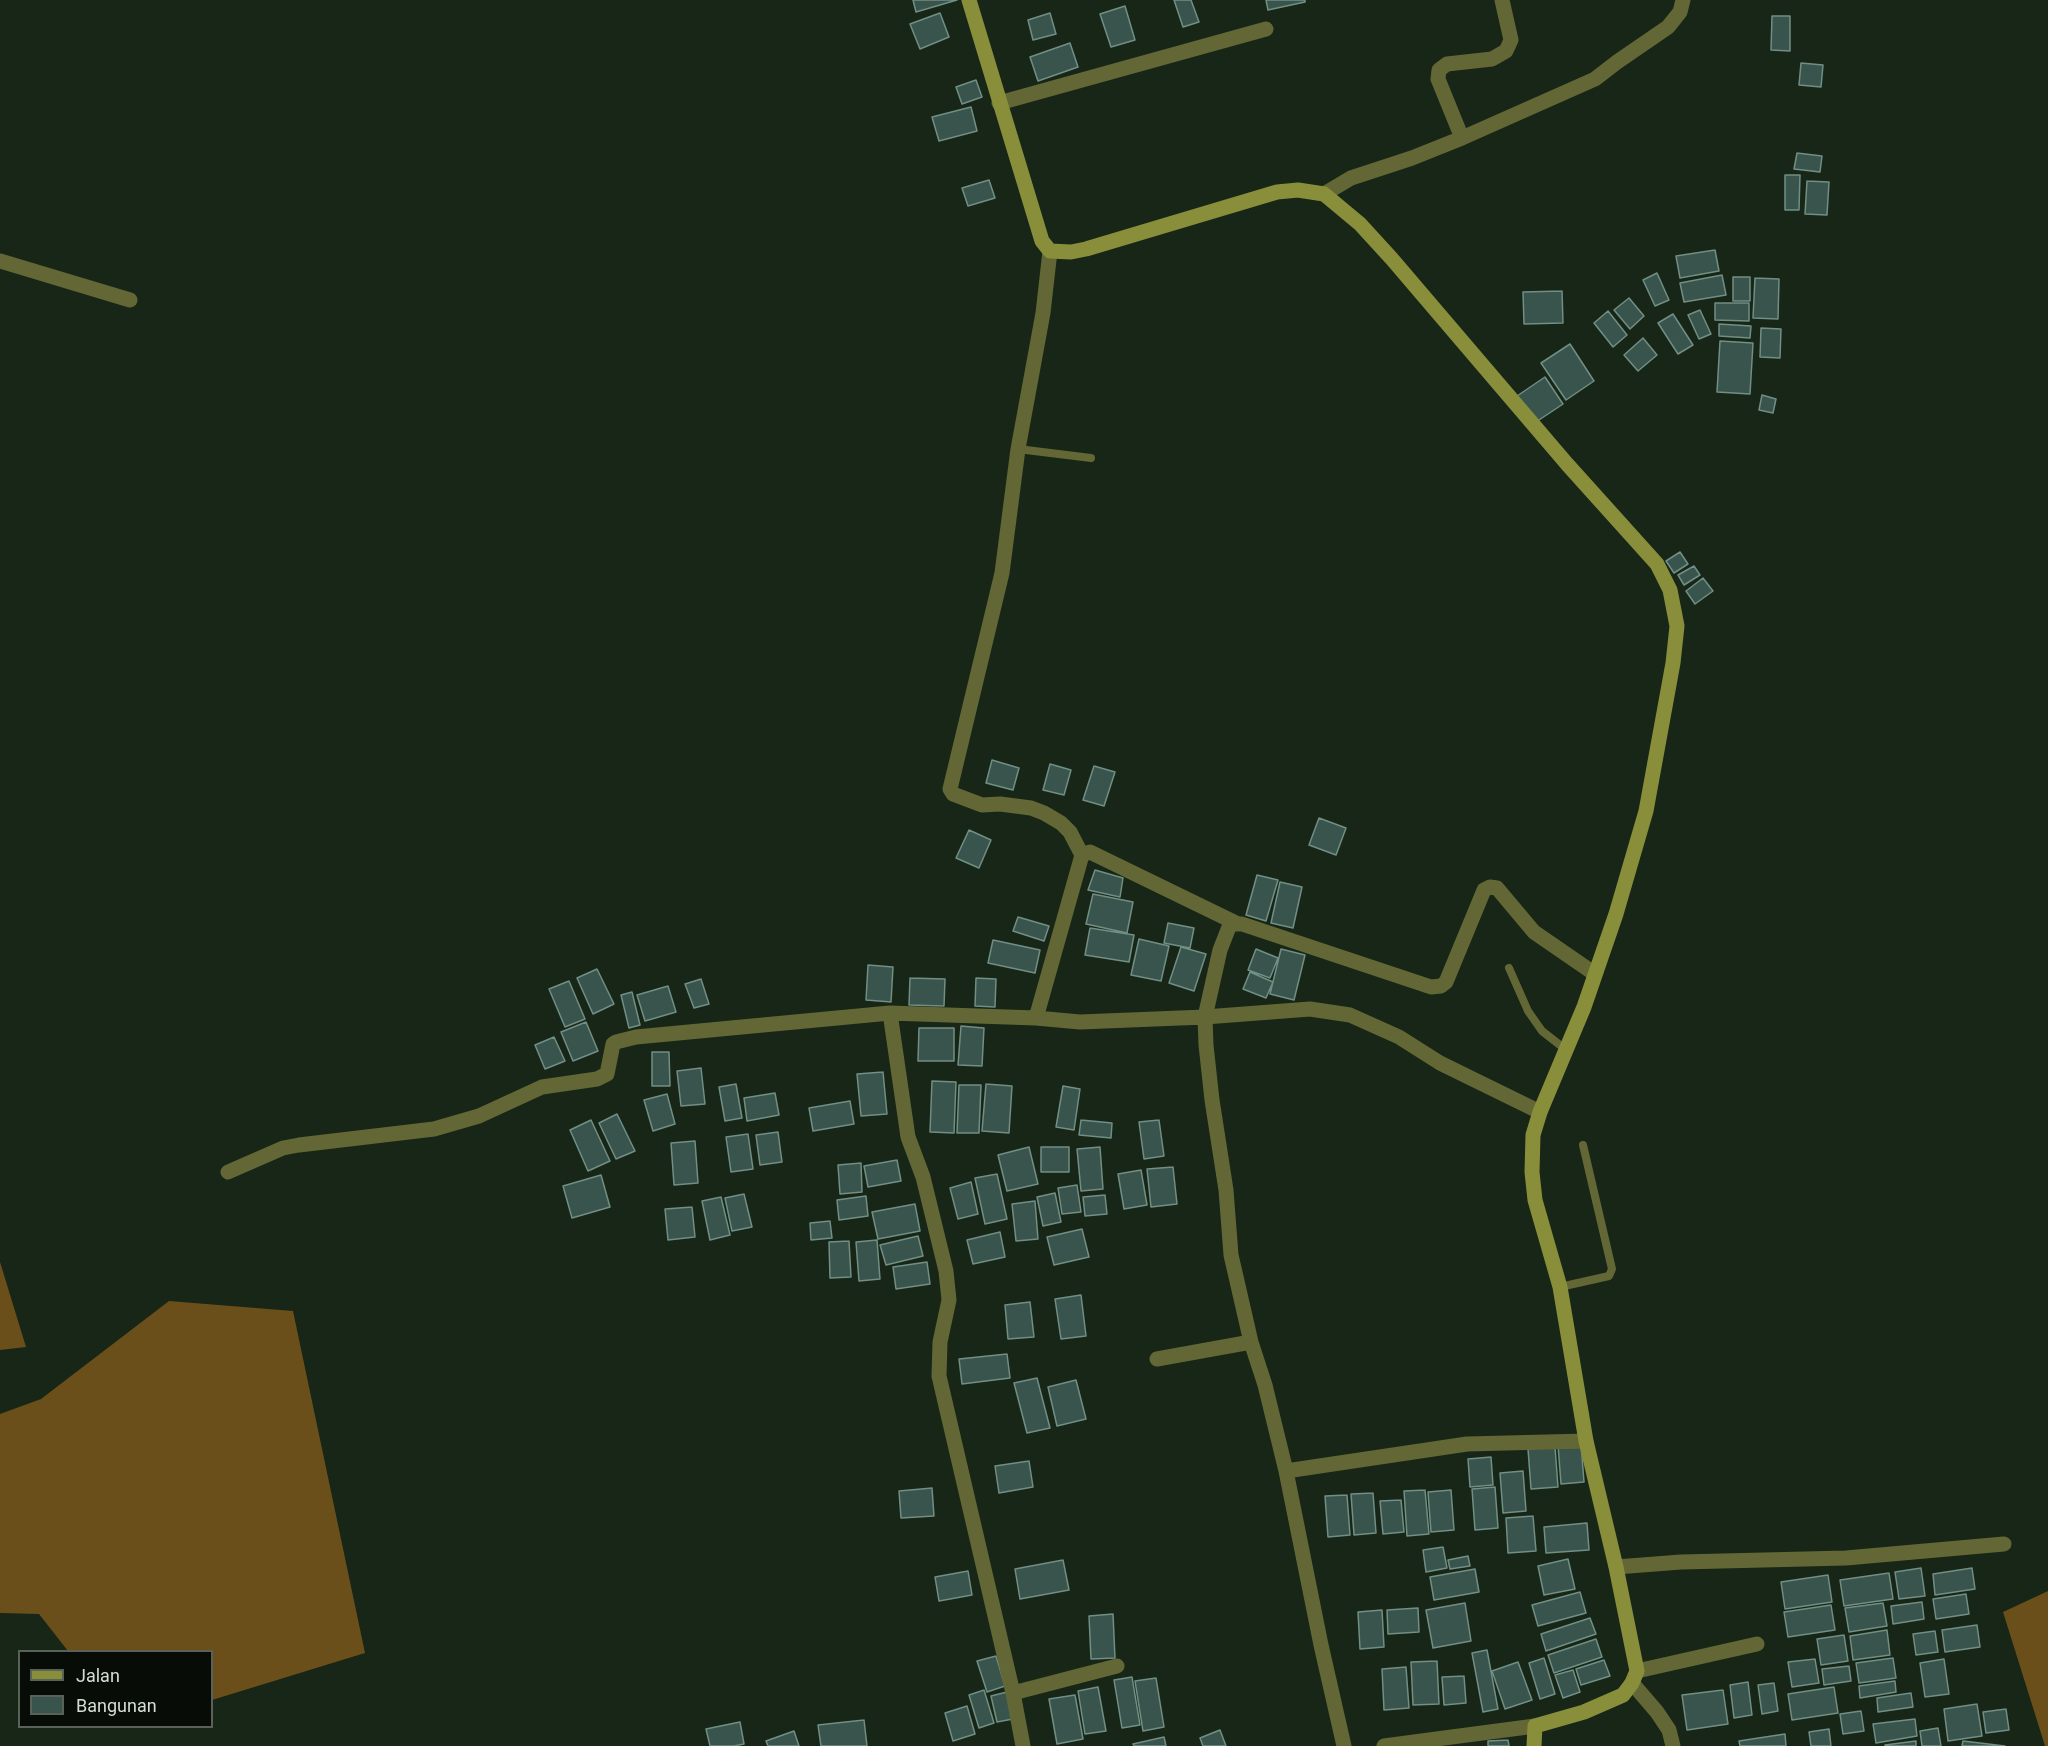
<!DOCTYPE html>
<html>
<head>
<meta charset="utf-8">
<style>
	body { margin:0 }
	#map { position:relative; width:2048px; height:1746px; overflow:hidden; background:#172616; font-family:Roboto,sans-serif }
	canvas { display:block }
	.legend { position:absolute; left:18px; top:1650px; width:195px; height:78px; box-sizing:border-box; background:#070d06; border:2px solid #596158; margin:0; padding:8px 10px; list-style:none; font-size:18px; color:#d4ded3 }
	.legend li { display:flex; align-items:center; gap:12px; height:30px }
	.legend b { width:30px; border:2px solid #596158 }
</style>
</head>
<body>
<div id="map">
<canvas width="2048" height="1746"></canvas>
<ul class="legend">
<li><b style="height:8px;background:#898e3b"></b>Jalan</li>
<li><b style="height:16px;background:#38544c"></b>Bangunan</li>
</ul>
</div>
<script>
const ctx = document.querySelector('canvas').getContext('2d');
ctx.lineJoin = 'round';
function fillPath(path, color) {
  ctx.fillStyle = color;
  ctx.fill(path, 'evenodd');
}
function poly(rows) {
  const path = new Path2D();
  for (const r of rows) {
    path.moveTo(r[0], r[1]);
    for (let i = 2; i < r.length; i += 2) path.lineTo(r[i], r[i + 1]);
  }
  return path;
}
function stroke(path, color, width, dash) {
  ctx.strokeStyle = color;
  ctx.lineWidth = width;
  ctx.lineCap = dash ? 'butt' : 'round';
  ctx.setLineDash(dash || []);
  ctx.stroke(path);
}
fillPath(poly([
	[0,1262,26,1347,0,1350],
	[169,1301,293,1311,365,1653,212,1700,212,1652,68,1651,39,1614,0,1613,0,1414,41,1399],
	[2048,1591,2048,1746,2045,1746,2003,1612]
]), '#6a4f1b');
const building = poly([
	[913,0,957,0,916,12,913,0],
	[1174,0,1191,0,1199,22,1183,27,1174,0],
	[1266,0,1305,0,1305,2,1268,10,1266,0],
	[1125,6,1135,40,1111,47,1100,14,1125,6],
	[940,13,949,37,920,49,910,24,940,13],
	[1050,13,1056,34,1033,40,1028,20,1050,13],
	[1772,16,1790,16,1790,51,1771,50,1772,16],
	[1070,43,1078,67,1038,81,1030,57,1070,43],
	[1801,63,1823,65,1821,87,1799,85,1801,63],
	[976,80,982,97,962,104,956,87,976,80],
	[971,107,977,131,939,141,932,117,971,107],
	[1797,153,1822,156,1820,172,1794,169,1797,153],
	[1785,175,1800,175,1799,210,1785,210,1785,175],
	[989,180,995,198,968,206,962,188,989,180],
	[1807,181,1829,182,1827,215,1805,214,1807,181],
	[1715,250,1719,271,1680,278,1676,256,1715,250],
	[1657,273,1669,300,1655,306,1643,280,1657,273],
	[1722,275,1726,295,1684,302,1680,283,1722,275],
	[1733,277,1750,277,1750,301,1733,301,1733,277],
	[1755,278,1779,279,1778,319,1753,318,1755,278],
	[1562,291,1563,323,1524,324,1523,292,1562,291],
	[1629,298,1644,316,1630,329,1614,310,1629,298],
	[1715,303,1749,303,1749,321,1715,320,1715,303],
	[1700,310,1711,334,1699,339,1688,315,1700,310],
	[1608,311,1627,335,1613,347,1594,323,1608,311],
	[1673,314,1693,345,1678,354,1658,323,1673,314],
	[1719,324,1751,326,1750,338,1719,336,1719,324],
	[1761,328,1781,329,1780,358,1760,357,1761,328],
	[1643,338,1657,355,1638,371,1624,355,1643,338],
	[1720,341,1753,343,1750,394,1717,392,1720,341],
	[1570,344,1594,381,1566,400,1541,363,1570,344],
	[1545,377,1563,404,1536,422,1517,396,1545,377],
	[1762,395,1776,399,1773,413,1759,410,1762,395],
	[1680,552,1688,564,1674,573,1666,561,1680,552],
	[1694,566,1700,575,1684,585,1678,575,1694,566],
	[1703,578,1713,591,1695,604,1686,591,1703,578],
	[992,760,1019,768,1013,790,986,783,992,760],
	[1050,764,1071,770,1064,795,1043,790,1050,764],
	[1094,766,1115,772,1104,806,1083,800,1094,766],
	[1319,818,1346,828,1336,855,1309,845,1319,818],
	[969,830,991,840,979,868,956,858,969,830],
	[1095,870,1123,878,1120,897,1088,890,1095,870],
	[1257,875,1278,880,1266,921,1246,915,1257,875],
	[1280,882,1302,887,1293,928,1271,923,1280,882],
	[1093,894,1133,902,1127,933,1086,924,1093,894],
	[1018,917,1049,926,1044,941,1013,931,1018,917],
	[1168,923,1194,928,1190,948,1164,943,1168,923],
	[1090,928,1134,935,1129,962,1085,955,1090,928],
	[1139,939,1169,946,1161,981,1131,975,1139,939],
	[993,940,1040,950,1035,973,988,963,993,940],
	[1181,947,1206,954,1194,991,1169,983,1181,947],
	[1256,949,1278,958,1270,978,1248,970,1256,949],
	[1281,949,1305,955,1294,1000,1270,994,1281,949],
	[868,965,893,967,891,1002,866,1000,868,965],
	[597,969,614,1004,593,1014,577,978,597,969],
	[1250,972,1273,982,1266,998,1243,989,1250,972],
	[910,978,945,979,944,1006,909,1005,910,978],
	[976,978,996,979,995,1007,975,1006,976,978],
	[701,979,709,1004,694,1008,685,984,701,979],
	[569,981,585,1019,565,1027,549,989,569,981],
	[668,986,676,1012,645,1021,637,995,668,986],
	[632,992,640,1025,629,1028,621,995,632,992],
	[586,1022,598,1051,573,1061,561,1032,586,1022],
	[961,1026,984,1028,982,1066,958,1065,961,1026],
	[919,1028,954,1028,954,1061,918,1061,919,1028],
	[554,1037,565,1061,545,1069,535,1045,554,1037],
	[652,1052,669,1052,670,1086,652,1086,652,1052],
	[701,1068,705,1104,681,1106,677,1071,701,1068],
	[883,1072,887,1114,861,1116,857,1074,883,1072],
	[932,1081,956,1082,954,1133,930,1132,932,1081],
	[736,1084,742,1118,725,1121,719,1087,736,1084],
	[986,1084,1012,1086,1009,1133,982,1131,986,1084],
	[959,1085,981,1085,979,1133,957,1133,959,1085],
	[1063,1086,1080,1089,1074,1130,1056,1127,1063,1086],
	[775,1093,779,1115,747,1121,744,1098,775,1093],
	[667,1094,675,1124,653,1131,644,1100,667,1094],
	[850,1101,854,1124,813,1131,809,1108,850,1101],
	[617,1114,635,1151,616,1159,599,1123,617,1114],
	[591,1120,610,1161,588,1171,570,1130,591,1120],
	[1081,1120,1112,1123,1111,1138,1079,1135,1081,1120],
	[1159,1120,1164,1156,1144,1159,1139,1122,1159,1120],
	[778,1132,782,1162,760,1165,756,1135,778,1132],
	[748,1134,753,1169,731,1172,726,1137,748,1134],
	[695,1141,698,1183,674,1185,671,1143,695,1141],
	[1029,1147,1038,1184,1007,1191,998,1155,1029,1147],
	[1041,1147,1069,1147,1069,1172,1041,1172,1041,1147],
	[1100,1147,1103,1189,1081,1191,1077,1149,1100,1147],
	[897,1160,901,1181,868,1187,864,1166,897,1160],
	[861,1163,862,1192,840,1194,838,1165,861,1163],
	[1173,1167,1177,1204,1151,1207,1147,1169,1173,1167],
	[1141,1170,1147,1205,1124,1209,1118,1174,1141,1170],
	[997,1174,1007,1219,985,1224,975,1178,997,1174],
	[601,1175,610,1207,572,1218,563,1186,601,1175],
	[971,1182,978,1214,958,1219,950,1188,971,1182],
	[1077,1185,1081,1212,1062,1214,1058,1188,1077,1185],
	[1055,1193,1061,1222,1043,1226,1037,1197,1055,1193],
	[744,1194,752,1227,732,1231,725,1198,744,1194],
	[1105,1195,1107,1214,1085,1216,1083,1197,1105,1195],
	[866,1196,868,1216,839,1220,837,1200,866,1196],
	[721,1197,730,1235,710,1240,702,1201,721,1197],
	[1035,1201,1038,1239,1016,1241,1012,1204,1035,1201],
	[915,1204,920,1231,878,1239,872,1212,915,1204],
	[692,1207,695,1237,668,1240,665,1209,692,1207],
	[830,1221,832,1238,811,1240,810,1223,830,1221],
	[1082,1229,1089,1257,1054,1265,1047,1237,1082,1229],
	[1000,1232,1005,1257,973,1264,967,1240,1000,1232],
	[918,1236,923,1256,886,1265,880,1245,918,1236],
	[877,1240,880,1279,859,1281,856,1242,877,1240],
	[849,1241,851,1277,830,1278,829,1242,849,1241],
	[927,1262,930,1284,896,1289,893,1267,927,1262],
	[1081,1295,1086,1336,1061,1339,1055,1299,1081,1295],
	[1030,1302,1034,1337,1008,1339,1005,1305,1030,1302],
	[1007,1354,1010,1378,962,1384,959,1359,1007,1354],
	[1037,1378,1050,1428,1027,1433,1014,1383,1037,1378],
	[1076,1380,1086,1419,1057,1426,1048,1387,1076,1380],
	[1581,1444,1584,1482,1561,1484,1558,1445,1581,1444],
	[1555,1447,1558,1487,1531,1489,1528,1449,1555,1447],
	[1491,1457,1493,1485,1470,1487,1468,1459,1491,1457],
	[1029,1461,1033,1487,999,1493,995,1466,1029,1461],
	[1523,1471,1526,1511,1503,1513,1500,1473,1523,1471],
	[1495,1487,1498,1528,1475,1530,1472,1489,1495,1487],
	[932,1488,934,1516,901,1518,899,1491,932,1488],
	[1425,1490,1429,1534,1407,1536,1404,1491,1425,1490],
	[1451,1490,1454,1530,1431,1532,1428,1492,1451,1490],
	[1373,1493,1376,1533,1354,1535,1351,1494,1373,1493],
	[1347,1495,1350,1535,1328,1537,1325,1496,1347,1495],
	[1401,1500,1404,1532,1383,1534,1380,1501,1401,1500],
	[1533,1516,1536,1551,1508,1553,1506,1518,1533,1516],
	[1587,1523,1589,1550,1546,1553,1544,1527,1587,1523],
	[1443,1547,1447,1568,1426,1572,1423,1550,1443,1547],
	[1468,1556,1470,1566,1450,1569,1448,1560,1468,1556],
	[1568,1559,1575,1589,1544,1595,1538,1566,1568,1559],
	[1063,1560,1069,1590,1020,1599,1015,1569,1063,1560],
	[1921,1568,1925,1596,1899,1599,1895,1572,1921,1568],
	[1972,1568,1975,1589,1935,1595,1933,1574,1972,1568],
	[1475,1569,1479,1592,1434,1600,1430,1577,1475,1569],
	[968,1571,972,1595,939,1601,935,1577,968,1571],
	[1889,1573,1893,1599,1844,1606,1840,1580,1889,1573],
	[1828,1575,1832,1602,1785,1609,1781,1582,1828,1575],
	[1580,1592,1586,1613,1538,1626,1532,1605,1580,1592],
	[1966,1594,1969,1614,1936,1619,1933,1599,1966,1594],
	[1922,1602,1924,1619,1893,1624,1891,1606,1922,1602],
	[1465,1603,1471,1641,1433,1648,1426,1610,1465,1603],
	[1883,1603,1887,1626,1849,1632,1845,1608,1883,1603],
	[1831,1605,1835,1630,1788,1637,1784,1612,1831,1605],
	[1418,1608,1419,1632,1388,1634,1387,1610,1418,1608],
	[1382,1610,1384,1647,1360,1649,1358,1612,1382,1610],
	[1113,1614,1115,1658,1091,1659,1089,1616,1113,1614],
	[1590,1618,1596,1634,1546,1651,1541,1634,1590,1618],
	[1977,1625,1980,1647,1945,1652,1942,1630,1977,1625],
	[1887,1630,1890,1655,1853,1660,1850,1636,1887,1630],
	[1935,1631,1938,1652,1916,1655,1913,1634,1935,1631],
	[1844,1635,1848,1661,1821,1665,1817,1639,1844,1635],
	[1596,1639,1602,1657,1554,1673,1548,1655,1596,1639],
	[1487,1650,1498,1709,1483,1712,1472,1653,1487,1650],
	[996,1656,1005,1686,987,1692,977,1661,996,1656],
	[1544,1658,1555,1694,1540,1699,1529,1663,1544,1658],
	[1893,1658,1896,1678,1859,1683,1856,1663,1893,1658],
	[1815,1659,1819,1683,1792,1687,1788,1662,1815,1659],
	[1944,1659,1949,1694,1925,1697,1920,1663,1944,1659],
	[1604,1660,1610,1676,1581,1685,1576,1669,1604,1660],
	[1437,1661,1439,1704,1413,1705,1411,1662,1437,1661],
	[1518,1662,1532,1700,1505,1709,1492,1671,1518,1662],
	[1849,1666,1851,1681,1824,1685,1822,1669,1849,1666],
	[1406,1667,1409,1708,1384,1710,1382,1669,1406,1667],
	[1573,1670,1580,1692,1563,1698,1555,1675,1573,1670],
	[1464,1676,1466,1703,1444,1705,1442,1677,1464,1676],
	[1132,1677,1140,1725,1122,1728,1114,1680,1132,1677],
	[1156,1678,1164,1727,1143,1731,1135,1681,1156,1678],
	[1895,1681,1896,1692,1860,1698,1859,1686,1895,1681],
	[1748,1682,1752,1715,1734,1718,1730,1685,1748,1682],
	[1774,1683,1778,1711,1762,1714,1758,1685,1774,1683],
	[1098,1687,1106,1731,1085,1734,1078,1691,1098,1687],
	[1834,1687,1838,1713,1792,1720,1788,1694,1834,1687],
	[984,1690,994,1723,979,1728,969,1695,984,1690],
	[1723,1690,1728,1724,1687,1730,1682,1695,1723,1690],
	[1007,1692,1013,1719,997,1722,991,1696,1007,1692],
	[1911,1693,1913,1707,1878,1712,1877,1698,1911,1693],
	[1075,1695,1083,1739,1057,1744,1049,1699,1075,1695],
	[1977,1704,1982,1736,1948,1741,1944,1709,1977,1704],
	[967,1706,975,1734,953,1741,945,1713,967,1706],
	[2006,1709,2009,1730,1986,1733,1983,1712,2006,1709],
	[1861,1711,1864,1731,1843,1734,1840,1714,1861,1711],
	[1915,1719,1917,1736,1876,1743,1873,1724,1915,1719],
	[864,1720,867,1746,821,1746,818,1725,864,1720],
	[740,1722,744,1744,734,1746,710,1746,706,1729,740,1722],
	[1938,1728,1941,1746,1922,1746,1920,1731,1938,1728],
	[1829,1729,1831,1746,1811,1746,1809,1732,1829,1729],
	[1220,1730,1226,1746,1203,1746,1200,1738,1220,1730],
	[794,1731,799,1746,768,1746,766,1741,794,1731],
	[1785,1734,1786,1746,1740,1746,1739,1741,1785,1734],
	[1164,1737,1166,1746,1134,1746,1133,1744,1164,1737],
	[1508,1740,1509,1746,1488,1746,1488,1741,1508,1740],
	[1916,1741,1916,1746,1885,1746,1885,1745,1916,1741],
	[1963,1741,2005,1746,1962,1746,1963,1741]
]);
fillPath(building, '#38544c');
stroke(building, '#718f85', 1.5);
stroke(poly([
	[1018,449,1091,458],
	[1509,968,1528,1011,1542,1031,1565,1049],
	[1560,1287,1609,1276,1612,1269,1583,1145]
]), '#636735', 8);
stroke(poly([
	[999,103,1266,29],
	[1462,138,1438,79,1439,70,1447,64,1492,59,1506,51,1511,40,1502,0],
	[1324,194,1351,178,1412,158,1462,138,1595,79,1617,62,1668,27,1680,12,1683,0],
	[1050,251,1043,313,1018,449,1002,573,950,789,953,794,982,805,1000,804,1031,808,1044,813,1061,823,1070,832,1082,855,1036,1018,1080,1022,1205,1017,1206,1045,1212,1100,1226,1190,1231,1255,1251,1342,1265,1385,1286,1471,1321,1645,1344,1746],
	[0,261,130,300],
	[1082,855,1090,852,1236,923],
	[890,1013,908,1137,923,1177,946,1271,949,1300,940,1342,939,1376,1013,1693,1023,1746],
	[1540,1112,1440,1063,1399,1037,1350,1015,1310,1009,1205,1017,1220,950,1229,927,1231,924,1242,924,1431,987,1441,986,1446,982,1484,890,1490,887,1497,888,1534,932,1595,974],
	[228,1172,283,1148,299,1145,434,1129,479,1116,542,1087,597,1079,607,1074,613,1044,616,1042,636,1037,890,1013,1036,1018],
	[1157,1359,1251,1342],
	[1286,1471,1467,1444,1586,1441],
	[1616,1567,1681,1562,1846,1558,2004,1544],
	[1637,1671,1757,1644],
	[1632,1683,1657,1712,1669,1730,1673,1746],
	[1013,1693,1117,1666],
	[1384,1746,1535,1726]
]), '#636735', 15);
stroke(poly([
	[969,0,1042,241,1050,251,1071,252,1086,249,1277,192,1298,190,1324,194,1360,224,1392,259,1567,464,1657,564,1670,590,1677,626,1673,663,1646,811,1616,914,1584,1007,1540,1112,1533,1135,1532,1172,1535,1200,1560,1287,1586,1441,1616,1567,1637,1671,1632,1683,1623,1695,1584,1712,1535,1726,1534,1746]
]), '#898e3b', 15);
</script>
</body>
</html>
